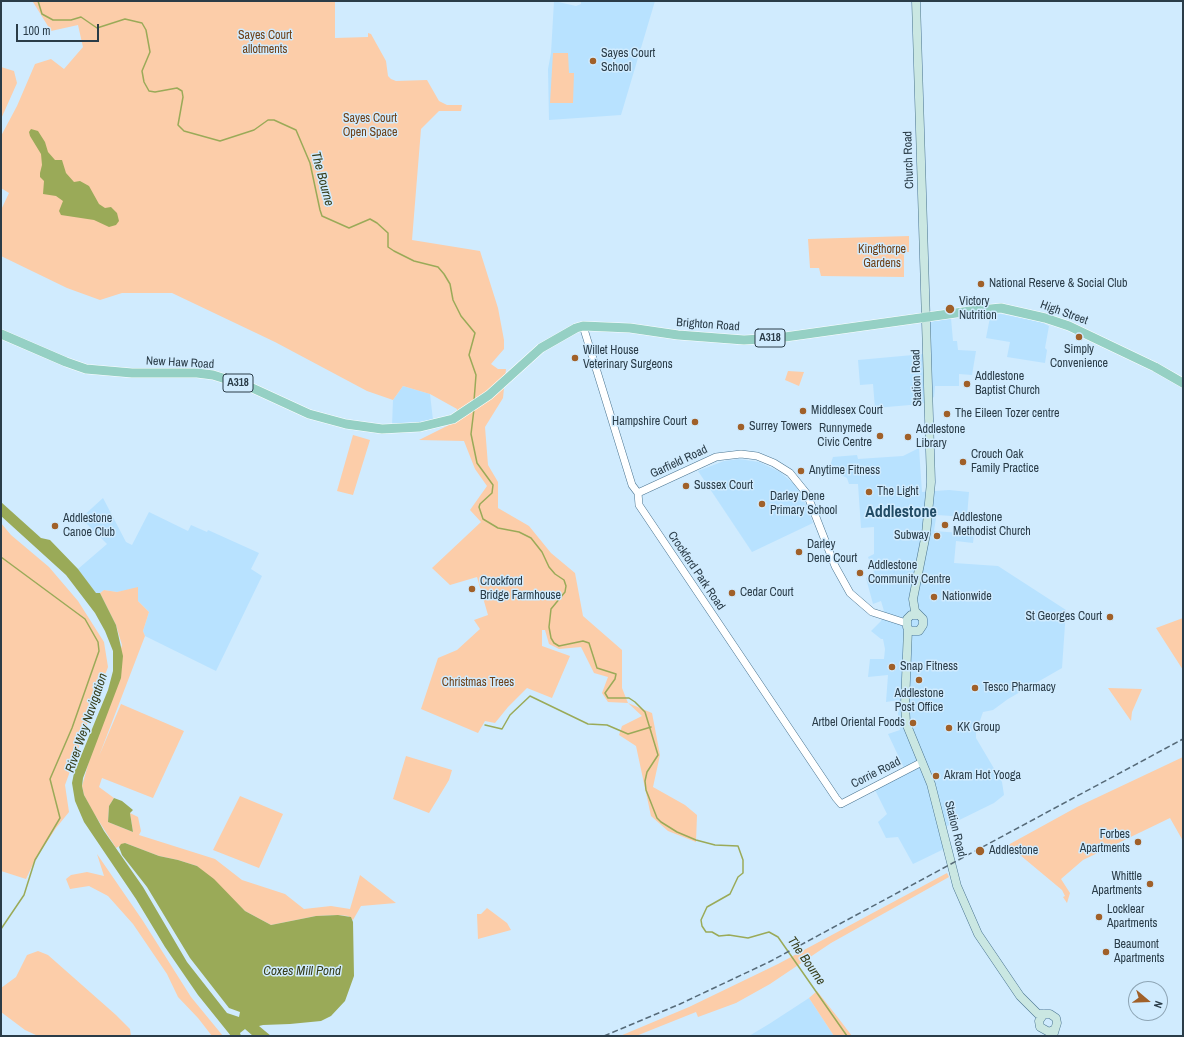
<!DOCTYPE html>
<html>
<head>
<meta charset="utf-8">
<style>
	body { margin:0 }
	#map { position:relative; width:1184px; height:1037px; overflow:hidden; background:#d0ebfe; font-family:"Archivo Narrow",sans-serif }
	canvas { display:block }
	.frame { position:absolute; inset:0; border:2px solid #2a3c48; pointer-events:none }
	.north { position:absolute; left:1128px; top:981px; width:40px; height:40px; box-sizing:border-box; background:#d0ebfe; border:1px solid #8ea5b5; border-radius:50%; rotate:109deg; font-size:11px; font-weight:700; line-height:16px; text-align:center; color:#2a3c48 }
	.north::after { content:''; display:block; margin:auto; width:14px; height:18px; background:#a06029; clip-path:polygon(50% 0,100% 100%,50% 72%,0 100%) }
	.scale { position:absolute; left:16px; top:24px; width:83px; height:18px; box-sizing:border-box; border:2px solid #2a3c48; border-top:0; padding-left:5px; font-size:12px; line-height:14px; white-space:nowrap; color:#2a3c48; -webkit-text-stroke:3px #d0ebfe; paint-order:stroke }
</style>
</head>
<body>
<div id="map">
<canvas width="1184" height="1037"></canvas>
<div class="frame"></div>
<div class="north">N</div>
<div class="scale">100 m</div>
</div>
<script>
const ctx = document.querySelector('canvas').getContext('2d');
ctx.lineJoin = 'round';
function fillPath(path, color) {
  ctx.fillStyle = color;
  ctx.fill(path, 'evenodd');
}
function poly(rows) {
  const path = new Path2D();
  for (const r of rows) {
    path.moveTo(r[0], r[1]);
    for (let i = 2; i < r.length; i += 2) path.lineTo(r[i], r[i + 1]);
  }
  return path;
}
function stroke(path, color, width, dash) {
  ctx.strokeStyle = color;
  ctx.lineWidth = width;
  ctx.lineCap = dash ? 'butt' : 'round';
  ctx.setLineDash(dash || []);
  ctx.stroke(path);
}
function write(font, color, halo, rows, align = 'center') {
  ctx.font = font + ' "Archivo Narrow",sans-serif';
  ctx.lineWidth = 3;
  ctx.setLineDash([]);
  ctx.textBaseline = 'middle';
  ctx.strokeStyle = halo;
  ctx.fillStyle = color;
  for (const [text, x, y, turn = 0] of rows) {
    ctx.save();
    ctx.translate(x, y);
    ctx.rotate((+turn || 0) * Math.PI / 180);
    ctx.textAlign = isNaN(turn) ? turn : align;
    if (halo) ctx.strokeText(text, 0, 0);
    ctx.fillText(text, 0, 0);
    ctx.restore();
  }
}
fillPath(poly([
	[554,1,576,6,581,4,581,1,655,1,621,115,549,120,548,69,551,53],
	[991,312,1041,322,1049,326,1045,348,1047,350,1045,363,1007,357,1010,342,986,338],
	[951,318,953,341,957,341,958,350,976,351,972,375,959,374,959,386,935,386,934,397,922,404,875,408,873,384,860,385,858,360,924,354,923,323],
	[403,386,430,394,433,420,392,426,393,400],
	[919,448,922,492,949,490,969,492,967,517,937,515,936,518,934,531,974,534,973,543,956,541,954,563,998,566,1066,610,1062,668,1008,699,993,710,983,712,976,732,976,738,1002,782,1004,795,994,803,939,830,944,849,913,864,898,837,886,838,878,822,887,814,872,784,904,768,888,734,900,730,898,713,899,711,899,700,886,702,888,675,868,677,870,659,884,659,885,649,883,639,881,639,871,631,881,621,884,611,881,601,873,604,866,578,874,572,868,557,874,554,874,527,861,528,858,484,849,484,847,478,829,469,833,457,857,455,858,459,903,456],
	[739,459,759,462,780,472,794,484,803,497,813,523,752,552,698,471,724,461],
	[103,498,126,542,132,545,149,512,188,531,191,525,207,532,208,530,259,553,251,569,262,576,216,671,145,636,143,631,149,612,138,601,132,589,117,592,104,590,100,593,96,593,78,569,107,544,81,518],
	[809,998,834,1036,749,1036,769,1024]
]), '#b8e2ff');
fillPath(poly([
	[33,1,335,1,335,38,368,37,368,33,371,34,386,61,388,76,391,79,396,81,427,80,439,101,447,105,462,105,461,111,439,111,421,129,412,240,480,251,498,308,504,340,504,349,491,364,498,369,506,369,503,398,485,427,488,465,498,482,498,508,529,526,551,553,575,573,583,616,622,650,622,688,628,703,652,713,660,755,653,787,685,805,697,815,696,842,668,831,651,816,636,746,619,735,622,726,642,716,628,703,608,702,602,693,608,677,594,673,581,647,559,649,549,644,545,630,542,630,542,646,570,656,552,698,527,688,508,707,495,723,485,721,478,733,421,709,438,658,457,650,480,629,474,620,488,615,477,577,450,585,432,568,481,522,470,510,487,486,475,469,464,441,419,440,455,422,457,409,430,394,403,386,393,400,367,391,275,342,172,293,122,293,100,300,67,288,1,256,1,210,9,193,1,188,1,136,17,106,35,64,51,59,64,69,83,47,78,25,51,31,33,2],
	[553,53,568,53,569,73,574,73,573,103,550,103],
	[1,67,14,71,17,83,1,119],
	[909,236,909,252,904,252,904,277,821,276,819,268,810,268,808,239],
	[788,371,804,372,799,386,785,380],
	[353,435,370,440,353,495,337,491],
	[1,523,11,535,49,567,78,601,104,642,108,667,65,785,69,812,56,828,35,860,26,879,1,871],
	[138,587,138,601,149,612,143,631,145,636,99,756,121,704,184,731,153,798,102,778,99,787,114,798,109,806,108,822,133,832,130,813,138,817,141,831,139,835,215,859,242,880,285,894,304,909,331,906,350,909,360,875,396,903,361,906,353,920,348,916,338,915,316,916,271,925,245,911,197,866,178,860,159,856,125,843,116,848,93,812,84,795,82,786,122,645,116,625,100,593,104,590,117,592],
	[1183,618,1183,670,1156,628],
	[1108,688,1142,689,1132,712,1131,721],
	[406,756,452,770,449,780,429,813,393,799],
	[1183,757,1183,841,1170,818,1083,860,1061,879,1070,893,1067,903,1063,897,1065,896,1062,890,1008,845,1077,807],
	[240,796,283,814,259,868,213,850],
	[97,854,143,921,191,997,223,1036,212,1036,198,1018,178,997,167,974,133,924,108,896,89,886,70,889,66,879,71,875,87,872,104,876],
	[947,873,949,877,831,943,770,984,736,1003,698,1017,696,1012,636,1036,620,1036,689,1007,778,964],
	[487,908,507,923,511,930,478,939,477,914,481,914],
	[38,951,48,955,116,1015,130,1029,131,1036,38,1036,25,1030,1,1012,1,988,16,977,27,955],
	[817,991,839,1019,852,1036,834,1036,809,998]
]), '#fccda9');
fillPath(poly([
	[31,129,38,131,45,142,48,152,55,160,62,160,66,173,74,182,80,181,89,186,99,204,105,208,111,207,117,213,119,221,116,225,109,227,94,220,61,215,59,211,63,201,56,196,43,194,44,181,40,177,40,173,42,165,41,154,30,136,29,132],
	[1,502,41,538,50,540,78,569,96,593,100,593,116,625,123,656,121,678,83,778,82,786,84,795,104,831,143,887,187,962,227,1013,239,1017,240,1012,229,1008,190,958,147,887,122,855,119,847,121,844,125,843,159,856,178,860,197,866,214,879,245,911,271,925,316,916,338,915,351,917,353,922,354,976,345,1001,331,1016,321,1021,290,1024,263,1025,259,1026,271,1036,253,1036,245,1029,240,1033,241,1036,231,1036,198,995,165,947,136,899,84,822,75,801,72,783,74,773,108,690,113,671,113,651,105,631,95,613,66,575,1,516],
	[114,798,122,801,133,810,130,813,133,832,108,822,109,806]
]), '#9aaa58');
stroke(poly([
	[38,1,42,14,53,20,71,20,81,17,97,28,125,19,142,23,146,30,150,52,142,71,144,82,149,91,155,92,177,88,182,91,183,97,178,125,184,131,220,141,254,130,268,120,274,120,296,130,310,163,320,210,322,216,349,228,370,219,377,223,388,233,388,247,394,251,414,261,438,267,444,274,450,284,453,300,461,316,475,333,469,355,476,375,474,401],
	[474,409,471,434,477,463,493,485,492,493,480,504,479,507,483,519,498,528,519,532,531,538,542,552,549,567,555,574,564,580,566,586,565,592,551,609,549,627,551,638,554,643,559,646,583,641,589,643,597,668,616,674,615,679,605,693,608,698,629,698,635,702,645,712,658,755,647,772,645,781,646,790,657,818,661,822,677,832,696,840,715,845,738,846,743,860,743,873,738,877,730,894,707,907,701,920,702,926,706,932,712,932,719,936,729,935,748,938,769,932,778,937,847,1036],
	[1,557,85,619,98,642,99,651,72,728,50,779,60,818,35,860,24,895,1,929],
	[485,725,502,729,510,715,530,696,588,724,607,725,628,734,651,727]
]), '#9aaa58', 1.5);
const tertiary = poly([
	[583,326,632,485,638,493,639,505,836,798,841,804,922,762],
	[638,493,716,457,741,454,757,456,774,463,790,473,807,494,835,566,850,593,872,612,906,623]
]);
const secondary = poly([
	[916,1,931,482,926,534,913,599,915,611,923,619,923,625,919,631,910,631,907,627,907,619,911,615,918,615],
	[908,629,905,704,906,723,931,784,957,886,978,934,1020,996,1038,1014,1050,1014,1056,1018,1057,1023,1053,1036],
	[1044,1014,1039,1021,1040,1027,1049,1032,1055,1029]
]);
const primary = poly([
	[1,334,66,362,86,369,132,373,197,373,213,375,248,386,309,414,346,424,382,429,420,427,453,419,489,395,541,348,576,328,583,326,630,328,678,335,744,340,778,338,970,311,1001,308,1045,318,1069,326,1155,367,1183,383]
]);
stroke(tertiary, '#4b7591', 8);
stroke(secondary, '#4b7591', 9);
stroke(primary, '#fff', 10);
stroke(tertiary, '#fff', 7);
stroke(secondary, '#cae7e2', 8);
stroke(primary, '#95d0c4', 9);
stroke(poly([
	[604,1036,680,1004,769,962,1183,739]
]), '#566a78', 1.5, [6, 3]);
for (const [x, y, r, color] of [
	[593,61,4,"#a06029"],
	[981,284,4,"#a06029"],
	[950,309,5,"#a06029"],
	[1079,337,4,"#a06029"],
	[575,358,4,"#a06029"],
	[967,384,4,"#a06029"],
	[803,411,4,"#a06029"],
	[947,414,4,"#a06029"],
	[695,422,4,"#a06029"],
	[741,427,4,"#a06029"],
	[880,436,4,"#a06029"],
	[908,437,4,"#a06029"],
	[963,462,4,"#a06029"],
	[801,471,4,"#a06029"],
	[686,486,4,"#a06029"],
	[869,492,4,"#a06029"],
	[762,504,4,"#a06029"],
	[945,525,4,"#a06029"],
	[55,526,4,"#a06029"],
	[937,536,4,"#a06029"],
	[799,552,4,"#a06029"],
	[860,573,4,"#a06029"],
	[472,589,4,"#a06029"],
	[732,593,4,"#a06029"],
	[934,597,4,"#a06029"],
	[1110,617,4,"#a06029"],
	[892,667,4,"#a06029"],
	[919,680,4,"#a06029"],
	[975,688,4,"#a06029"],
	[913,723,4,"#a06029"],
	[949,728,4,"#a06029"],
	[936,776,4,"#a06029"],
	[1138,842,4,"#a06029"],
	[980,851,5,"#a06029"],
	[1150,884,4,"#a06029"],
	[1099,917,4,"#a06029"],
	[1106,952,4,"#a06029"]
]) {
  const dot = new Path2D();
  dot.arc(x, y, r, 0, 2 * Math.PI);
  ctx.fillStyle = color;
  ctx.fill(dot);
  stroke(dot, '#d0ebfe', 1.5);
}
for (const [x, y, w] of [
	[770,338,30],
	[238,383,30]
]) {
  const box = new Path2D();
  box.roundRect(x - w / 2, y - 9, w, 18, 3);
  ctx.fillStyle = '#d0ebfe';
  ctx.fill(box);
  stroke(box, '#2a3c48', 1);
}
write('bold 11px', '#2a3c48', null, [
	["A318",770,338],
	["A318",238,383]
]);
write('12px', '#6e4017', '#d0ebfe', [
	["Sayes Court",265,36],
	["allotments",265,50],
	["Sayes Court",370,119],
	["Open Space",370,133],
	["Kingthorpe",882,250],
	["Gardens",882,264],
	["Christmas Trees",478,683]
]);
write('12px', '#2a3c48', '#d0ebfe', [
	["Sayes Court",601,54],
	["School",601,68],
	["National Reserve & Social Club",989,284],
	["Victory",959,302],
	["Nutrition",959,316],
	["Simply",1079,350,"center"],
	["Convenience",1079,364,"center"],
	["Willet House",583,351],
	["Veterinary Surgeons",583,365],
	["Addlestone",975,377],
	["Baptist Church",975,391],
	["Middlesex Court",811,411],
	["The Eileen Tozer centre",955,414],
	["Hampshire Court",687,422,"right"],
	["Surrey Towers",749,427],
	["Runnymede",872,429,"right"],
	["Civic Centre",872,443,"right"],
	["Addlestone",916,430],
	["Library",916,444],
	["Crouch Oak",971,455],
	["Family Practice",971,469],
	["Anytime Fitness",809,471],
	["Sussex Court",694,486],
	["The Light",877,492],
	["Darley Dene",770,497],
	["Primary School",770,511],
	["Addlestone",953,518],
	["Methodist Church",953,532],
	["Addlestone",63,519],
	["Canoe Club",63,533],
	["Subway",929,536,"right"],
	["Darley",807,545],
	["Dene Court",807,559],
	["Addlestone",868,566],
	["Community Centre",868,580],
	["Crockford",480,582],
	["Bridge Farmhouse",480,596],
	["Cedar Court",740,593],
	["Nationwide",942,597],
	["St Georges Court",1102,617,"right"],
	["Snap Fitness",900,667],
	["Tesco Pharmacy",983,688],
	["Addlestone",919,694,"center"],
	["Post Office",919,708,"center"],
	["Artbel Oriental Foods",905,723,"right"],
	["KK Group",957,728],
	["Akram Hot Yooga",944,776],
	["Forbes",1130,835,"right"],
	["Apartments",1130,849,"right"],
	["Addlestone",989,851],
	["Whittle",1142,877,"right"],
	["Apartments",1142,891,"right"],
	["Locklear",1107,910],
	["Apartments",1107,924],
	["Beaumont",1114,945],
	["Apartments",1114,959]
], 'left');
write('12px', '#2a3c48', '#d0ebfe', [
	["Church Road",909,160,-92],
	["High Street",1064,313,20],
	["Brighton Road",708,325,4],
	["New Haw Road",180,363,3],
	["Station Road",917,378,-92],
	["Garfield Road",679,462,-25],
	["Crockford Park Road",696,571,56],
	["Corrie Road",876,773,-27],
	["Station Road",955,829,76]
]);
write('italic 13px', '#363d1a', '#d0ebfe', [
	["The Bourne",322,179,75],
	["River Wey Navigation",87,723,-71],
	["The Bourne",806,961,55],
	["Coxes Mill Pond",302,972]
]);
write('bold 16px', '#214b65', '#d0ebfe', [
	["Addlestone",901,513]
]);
</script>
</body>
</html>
